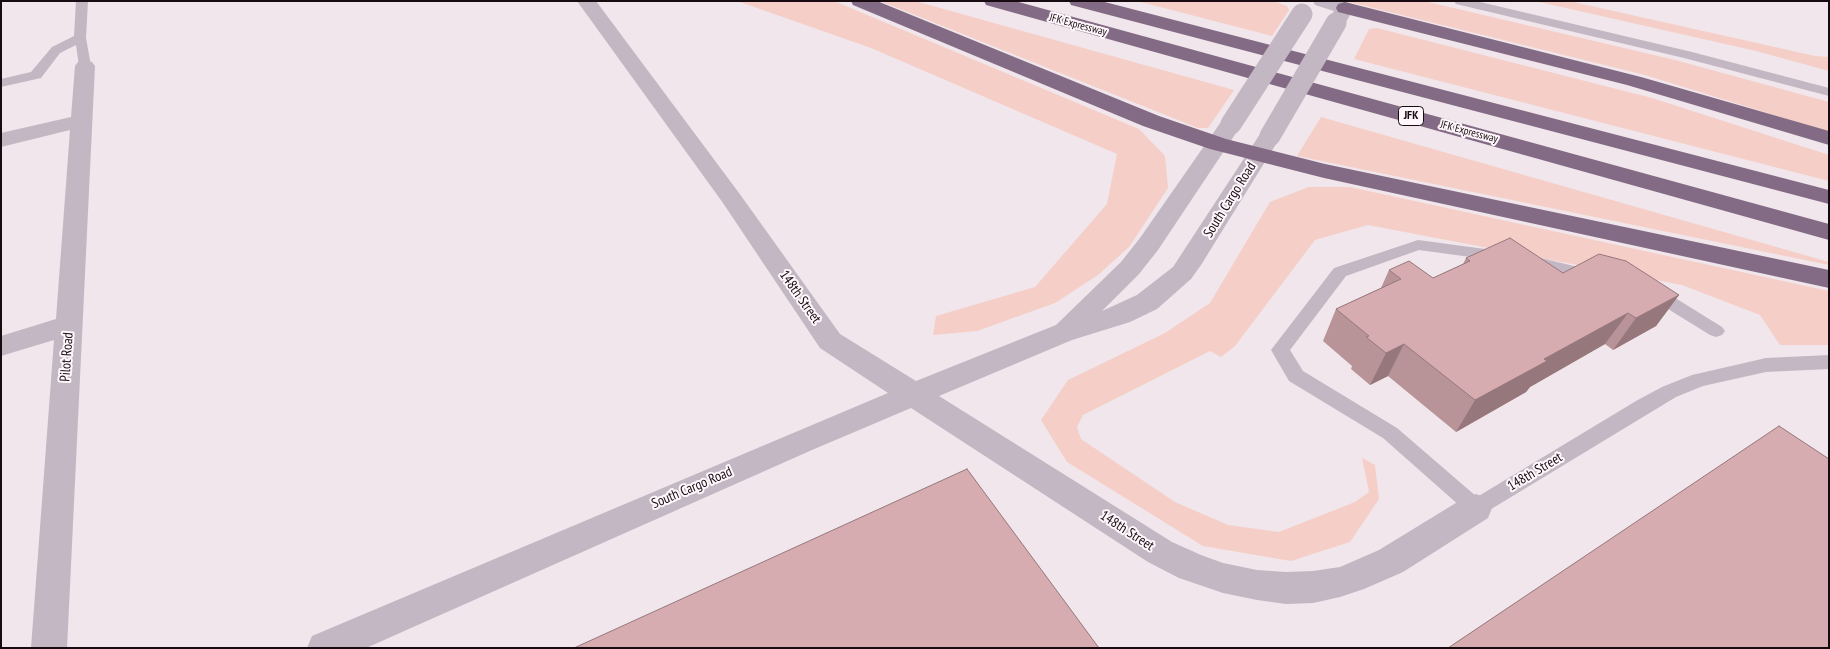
<!DOCTYPE html>
<html>
<head>
<meta charset="utf-8">
<style>
	body { margin:0 }
	#map { position:relative; width:1830px; height:649px; overflow:hidden; background:#fff7fb; font-family:"PT Sans Narrow",sans-serif }
	canvas { display:block }
	.frame { position:absolute; inset:0; border:2px solid #170b11; pointer-events:none }
</style>
</head>
<body>
<div id="map">
<canvas width="1830" height="649"></canvas>
<div class="frame"></div>
</div>
<script>
const ctx = document.querySelector('canvas').getContext('2d');
ctx.lineJoin = 'round';
function fillPath(path, color) {
  ctx.fillStyle = color;
  ctx.fill(path, 'evenodd');
}
function poly(rows) {
  const path = new Path2D();
  for (const r of rows) {
    path.moveTo(r[0], r[1]);
    for (let i = 2; i < r.length; i += 2) path.lineTo(r[i], r[i + 1]);
  }
  return path;
}
function stroke(path, color, width, dash) {
  ctx.strokeStyle = color;
  ctx.lineWidth = width;
  ctx.lineCap = dash ? 'butt' : 'round';
  ctx.setLineDash(dash || []);
  ctx.stroke(path);
}
function write(font, color, halo, rows, align = 'center') {
  ctx.font = font + ' "PT Sans Narrow",sans-serif';
  ctx.lineWidth = 4;
  ctx.setLineDash([]);
  ctx.textBaseline = 'middle';
  ctx.strokeStyle = halo;
  ctx.fillStyle = color;
  for (const [text, x, y, turn = 0] of rows) {
    ctx.save();
    ctx.translate(x, y);
    ctx.rotate((+turn || 0) * Math.PI / 180);
    ctx.textAlign = isNaN(turn) ? turn : align;
    if (halo) ctx.strokeText(text, 0, 0);
    ctx.fillText(text, 0, 0);
    ctx.restore();
  }
}
fillPath(poly([
	[1,1,1829,1,1829,648,1,648]
]), '#f0e6eb');
fillPath(poly([
	[737,1,834,1,1139,129,1165,156,1168,188,1129,247,1098,275,1055,303,977,331,933,335,936,316,1035,287,1107,204,1117,154,871,48],
	[880,1,915,1,1234,90,1208,128,1198,128],
	[1137,1,1273,1,1287,6,1289,10,1272,36],
	[1345,1,1424,1,1675,60,1829,102,1829,132,1645,75],
	[1535,1,1569,1,1815,56,1829,57,1829,71,1756,51],
	[1377,28,1652,98,1829,155,1829,181,1354,59,1369,29],
	[1321,117,1829,262,1829,265,1297,156],
	[1309,187,1350,187,1829,291,1829,345,1780,345,1760,315,1682,285,1368,225,1315,240,1235,346,1221,357,1210,351,1083,415,1077,427,1081,439,1175,502,1228,525,1279,532,1355,502,1369,492,1362,458,1375,465,1379,499,1350,542,1291,561,1203,546,1067,462,1041,420,1068,380,1165,333,1210,303,1270,202]
]), '#f5cfc7');
fillPath(poly([
	[76,1,88,1,86,38,91,66,90,69,85,70,79,66,76,45,60,53,41,78,1,87,1,79,31,72,52,47,74,36,76,1],
	[1454,1,1476,1,1692,52,1829,88,1829,96,1684,58,1456,4,1454,1],
	[1418,240,1500,251,1506,252,1508,256,1506,260,1500,261,1419,250,1346,276,1290,350,1303,371,1397,428,1477,497,1636,401,1662,387,1692,375,1766,358,1829,355,1829,369,1766,372,1703,386,1676,397,1483,514,1476,517,1469,514,1383,438,1289,381,1271,350,1334,268,1418,240],
	[1528,255,1599,272,1601,276,1599,280,1593,282,1522,264,1520,260,1522,256,1528,255],
	[1651,287,1664,291,1722,327,1725,331,1722,335,1716,337,1710,335,1652,299,1645,297,1643,293,1645,289,1651,287]
]), '#c3b7c3');
fillPath(poly([
	[577,1,596,1,739,193,840,334,916,381,1056,325,1121,262,1140,238,1223,119,1231,117,1239,119,1242,124,1158,250,1139,274,1102,311,1137,295,1173,267,1262,131,1270,129,1278,131,1281,136,1201,265,1191,279,1157,309,1130,322,1072,340,939,396,1172,542,1201,555,1223,563,1257,570,1286,572,1313,571,1340,567,1379,550,1464,498,1476,494,1488,498,1492,508,1488,518,1403,572,1364,589,1340,597,1313,603,1286,604,1257,600,1223,593,1179,578,1148,562,911,408,812,450,366,648,307,648,312,636,888,393,820,348,723,203,577,1],
	[1313,1,1342,1,1352,4,1354,8,1343,27,1336,29,1329,27,1326,23,1334,11,1315,5,1313,1],
	[85,60,92,62,95,66,67,648,31,648,54,340,1,356,1,336,56,319,70,130,1,147,1,133,71,117,75,66,78,62,85,60]
]), '#c3b7c3');
fillPath(poly([
	[851,1,877,1,1159,116,1226,139,1325,164,1829,270,1829,288,1324,178,1210,149,1143,126,853,5,851,1],
	[984,1,1015,1,1829,224,1829,240,986,5,984,1],
	[1069,1,1101,1,1829,190,1829,204,1071,5,1069,1],
	[1345,2,1641,77,1829,131,1829,145,1627,85,1338,12,1336,8,1338,4,1345,2]
]), '#846b85');
stroke(poly([
	[1231,124,1302,14],
	[1270,136,1336,23]
]), '#c3b7c3', 21);
fillPath(poly([
	[1466,258,1563,273,1679,295,1656,326,1613,350,1605,344,1530,387,1526,392,1456,432,1388,376,1370,385,1351,369,1352,366,1323,341,1336,309,1381,288,1389,270,1433,278,1463,264]
]), '#b89498');
fillPath(poly([
	[1679,295,1656,326,1613,350,1636,318],
	[1628,313,1605,344,1530,387,1526,392,1456,432,1475,400,1544,359],
	[1404,344,1388,376,1370,385,1386,353]
]), '#96787c');
const building = poly([
	[1510,238,1563,273,1599,254,1626,261,1679,295,1636,318,1628,313,1544,359,1547,361,1475,400,1404,344,1386,353,1366,337,1369,336,1336,309,1401,279,1389,270,1409,261,1433,278,1470,261,1466,258,1510,238],
	[1779,426,1829,459,1829,648,1448,648,1779,426],
	[967,469,1099,648,574,648,967,469]
]);
fillPath(building, '#d6acb1');
stroke(building, '#96787c', 1);
write('11px', '#170b11', '#fff7fb', [
	["JFK Expressway",1078,25,15],
	["JFK Expressway",1469,132,15]
]);
for (const [x, y, w] of [
	[1411,116,25]
]) {
  const box = new Path2D();
  box.roundRect(x - w / 2, y - 9.5, w, 19, 4);
  ctx.fillStyle = '#fff7fb';
  ctx.fill(box);
  stroke(box, '#170b11', 1);
}
write('bold 12px', '#170b11', null, [
	["JFK",1411,116]
]);
write('14px', '#170b11', '#fff7fb', [
	["South Cargo Road",1230,200,-58],
	["148th Street",800,297,55],
	["Pilot Road",67,357,-86],
	["148th Street",1535,472,-31],
	["South Cargo Road",692,488,-23],
	["148th Street",1127,531,33]
]);
</script>
</body>
</html>
